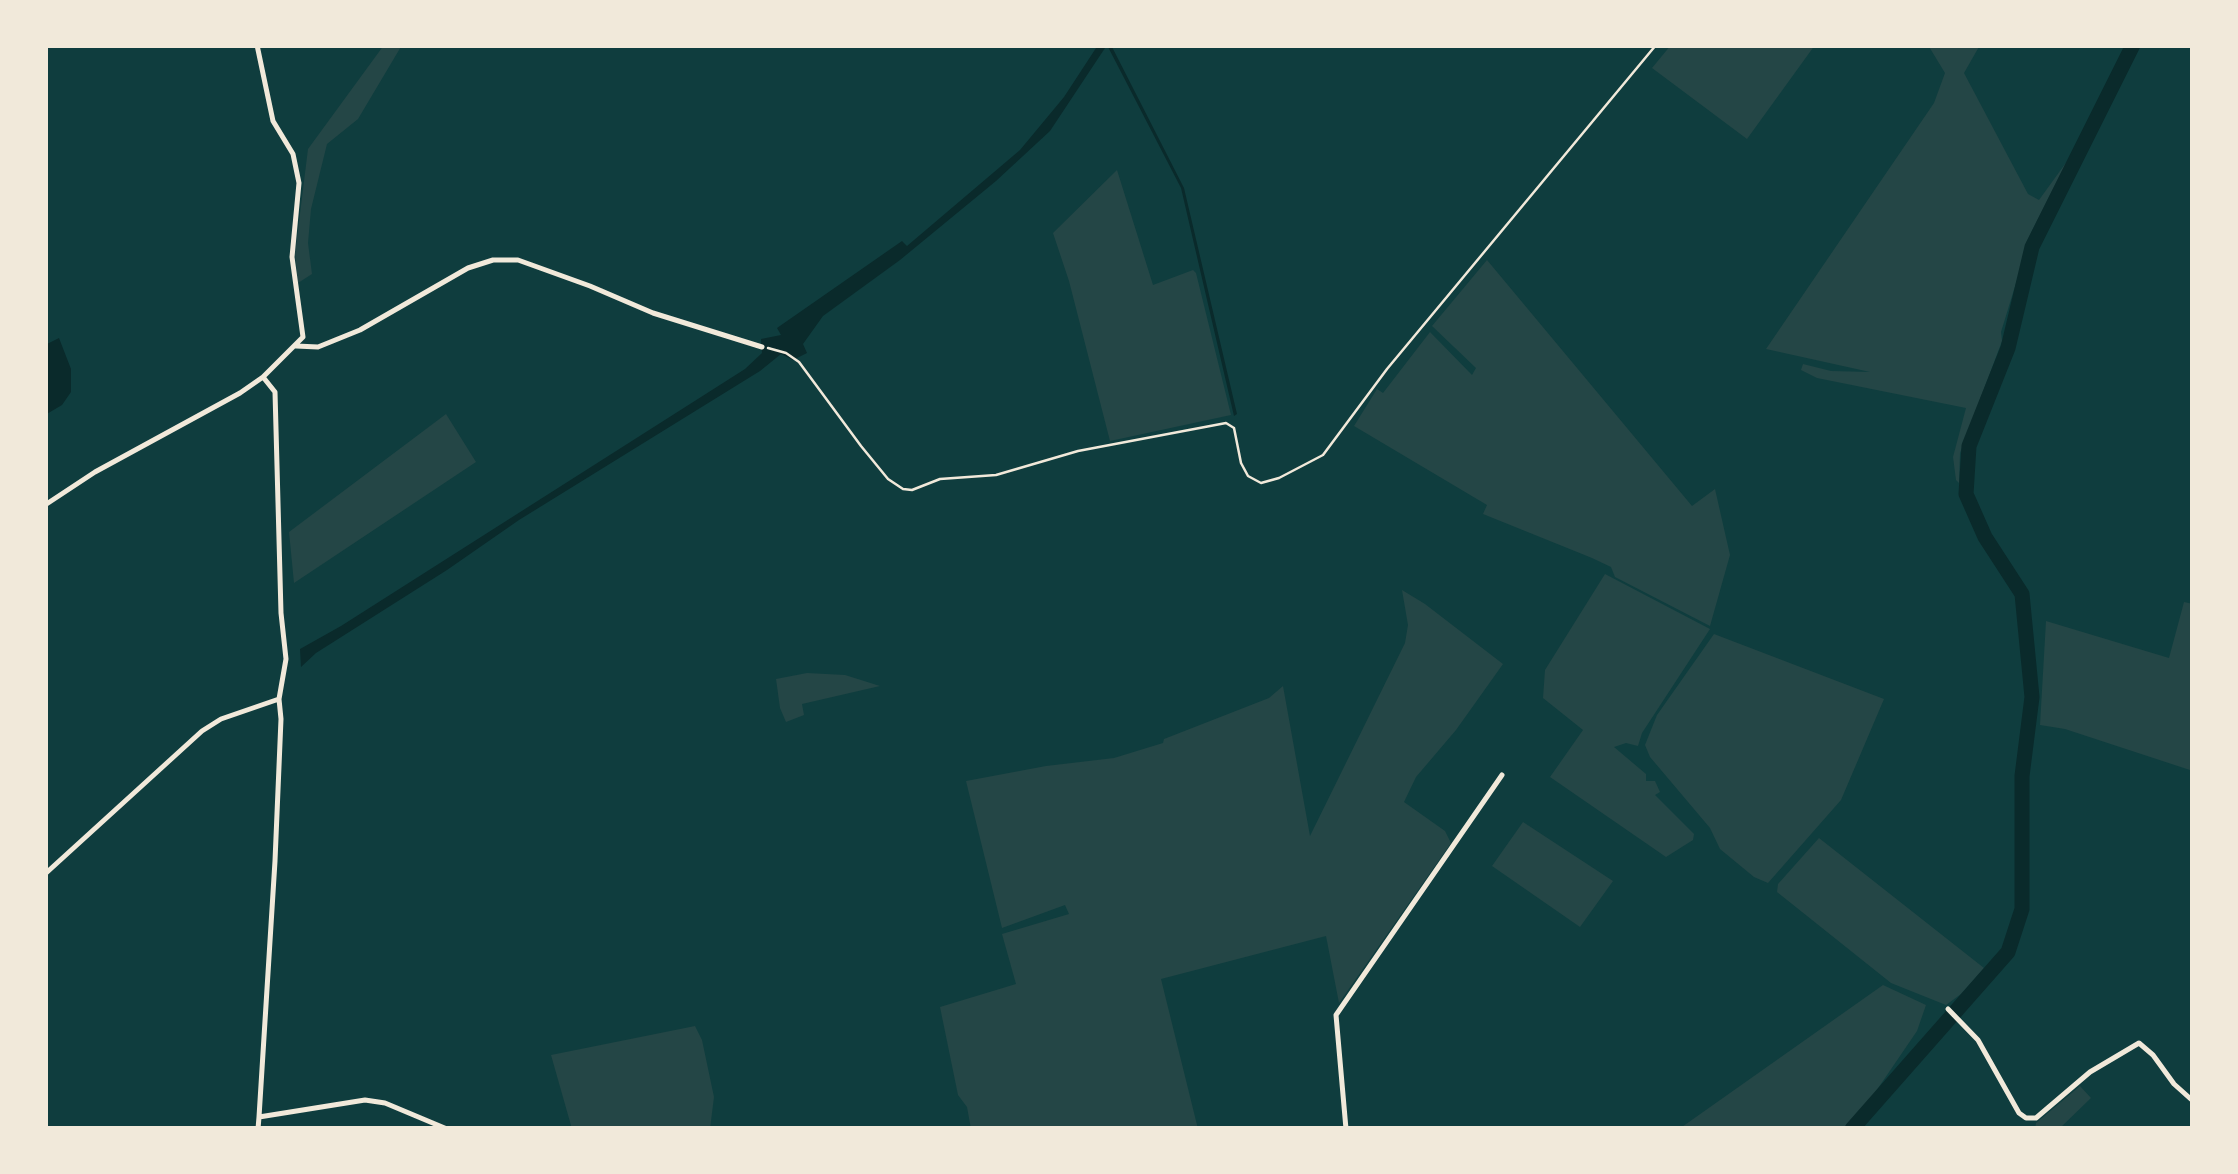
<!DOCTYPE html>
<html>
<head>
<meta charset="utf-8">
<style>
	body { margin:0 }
	#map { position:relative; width:2238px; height:1174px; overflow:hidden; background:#0f3d3e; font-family:"Varela Round",sans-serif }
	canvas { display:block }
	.frame { position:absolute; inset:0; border:48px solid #f1e9da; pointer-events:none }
</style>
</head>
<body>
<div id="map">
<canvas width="2238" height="1174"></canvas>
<div class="frame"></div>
</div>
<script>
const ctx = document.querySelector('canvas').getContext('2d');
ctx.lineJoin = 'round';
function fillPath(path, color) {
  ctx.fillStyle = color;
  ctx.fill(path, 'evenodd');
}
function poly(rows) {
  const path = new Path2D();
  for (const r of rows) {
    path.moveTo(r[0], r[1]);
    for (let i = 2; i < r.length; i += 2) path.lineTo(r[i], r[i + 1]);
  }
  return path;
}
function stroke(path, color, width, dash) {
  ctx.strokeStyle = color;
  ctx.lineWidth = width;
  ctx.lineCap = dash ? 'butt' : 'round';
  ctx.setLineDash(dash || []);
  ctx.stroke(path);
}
fillPath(poly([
	[384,45,402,45,358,119,327,144,311,209,308,243,312,274,298,283,295,254,308,149],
	[1671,45,1815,45,1747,139,1652,68],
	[1928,45,1980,45,1964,73,2028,194,2039,200,2073,153,2032,231,2001,332,2002,341,1960,453,1959,483,1956,480,1953,457,1966,408,1817,378,1801,370,1803,364,1831,371,1870,372,1766,349,1934,103,1945,73],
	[1117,170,1153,285,1193,270,1196,273,1231,415,1110,441,1069,281,1053,233],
	[1487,260,1692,506,1715,489,1730,555,1710,626,1615,577,1611,567,1592,558,1483,514,1487,505,1354,426,1377,389,1383,393,1430,332,1472,375,1476,368,1432,326],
	[446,414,476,462,294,583,289,532],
	[1605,574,1710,629,1642,733,1638,746,1626,743,1614,747,1646,774,1646,781,1655,781,1660,792,1655,795,1694,834,1693,840,1666,857,1550,777,1583,730,1543,698,1545,670],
	[1402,590,1425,604,1503,664,1456,730,1416,777,1404,802,1445,831,1451,843,1339,1003,1326,936,1161,979,1198,1129,971,1129,967,1107,958,1095,940,1007,1016,984,1002,934,1069,914,1065,905,1002,928,966,781,1046,766,1114,758,1163,743,1164,739,1269,698,1283,686,1310,836,1405,643,1408,625],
	[2184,602,2193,604,2193,771,2065,729,2040,725,2046,621,2169,658],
	[1714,634,1884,699,1841,800,1768,883,1754,877,1720,849,1710,828,1650,757,1645,745,1657,715],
	[807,673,845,675,880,686,802,704,804,715,786,722,780,708,776,679],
	[1523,822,1613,881,1580,927,1492,866],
	[1819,838,1984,968,1961,994,1946,1005,1891,983,1777,892,1778,884],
	[1883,985,1926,1005,1917,1031,1855,1122,1842,1129,1679,1129],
	[695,1026,702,1040,714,1097,710,1129,572,1129,551,1055],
	[2080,1086,2091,1098,2059,1129,2035,1129,2036,1123]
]), '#244646');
fillPath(poly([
	[1098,45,1111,45,1184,188,1237,414,1234,416,1181,188,1107,45,1050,131,996,181,900,260,823,316,803,344,807,353,793,360,781,354,760,371,519,520,447,570,316,653,301,667,300,649,341,626,745,369,762,353,761,339,781,335,777,328,902,241,907,246,1020,150,1064,97],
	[59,338,71,369,71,392,62,405,45,415,45,345]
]), '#0a2a2b');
stroke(poly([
	[1852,1129,2008,952,2022,909,2022,776,2032,697,2022,594,1985,537,1966,494,1969,446,2008,348,2032,247,2133,45]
]), '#0a2a2b', 15);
stroke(poly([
	[768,348,786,353,799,362,861,446,888,479,903,489,912,490,940,479,996,475,1078,451,1226,423,1234,428,1241,463,1248,476,1261,483,1279,478,1323,455,1387,369,1656,45]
]), '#f1e9da', 2.5);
stroke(poly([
	[296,346,318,347,360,330,468,268,493,260,518,260,590,286,653,313,762,347],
	[45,505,95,472,240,393,263,377,303,337,292,257,299,183,293,154,273,121,257,45],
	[45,874,202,731,221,719,279,699],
	[1948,1009,1978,1040,2019,1113,2026,1118,2036,1118,2090,1072,2139,1043,2153,1055,2174,1084,2193,1101],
	[259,1117,275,861,281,719,279,699,286,659,281,613,275,392,263,377],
	[258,1129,259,1117,365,1100,385,1103,447,1129],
	[1346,1129,1336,1015,1502,775]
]), '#f1e9da', 5);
</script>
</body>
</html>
